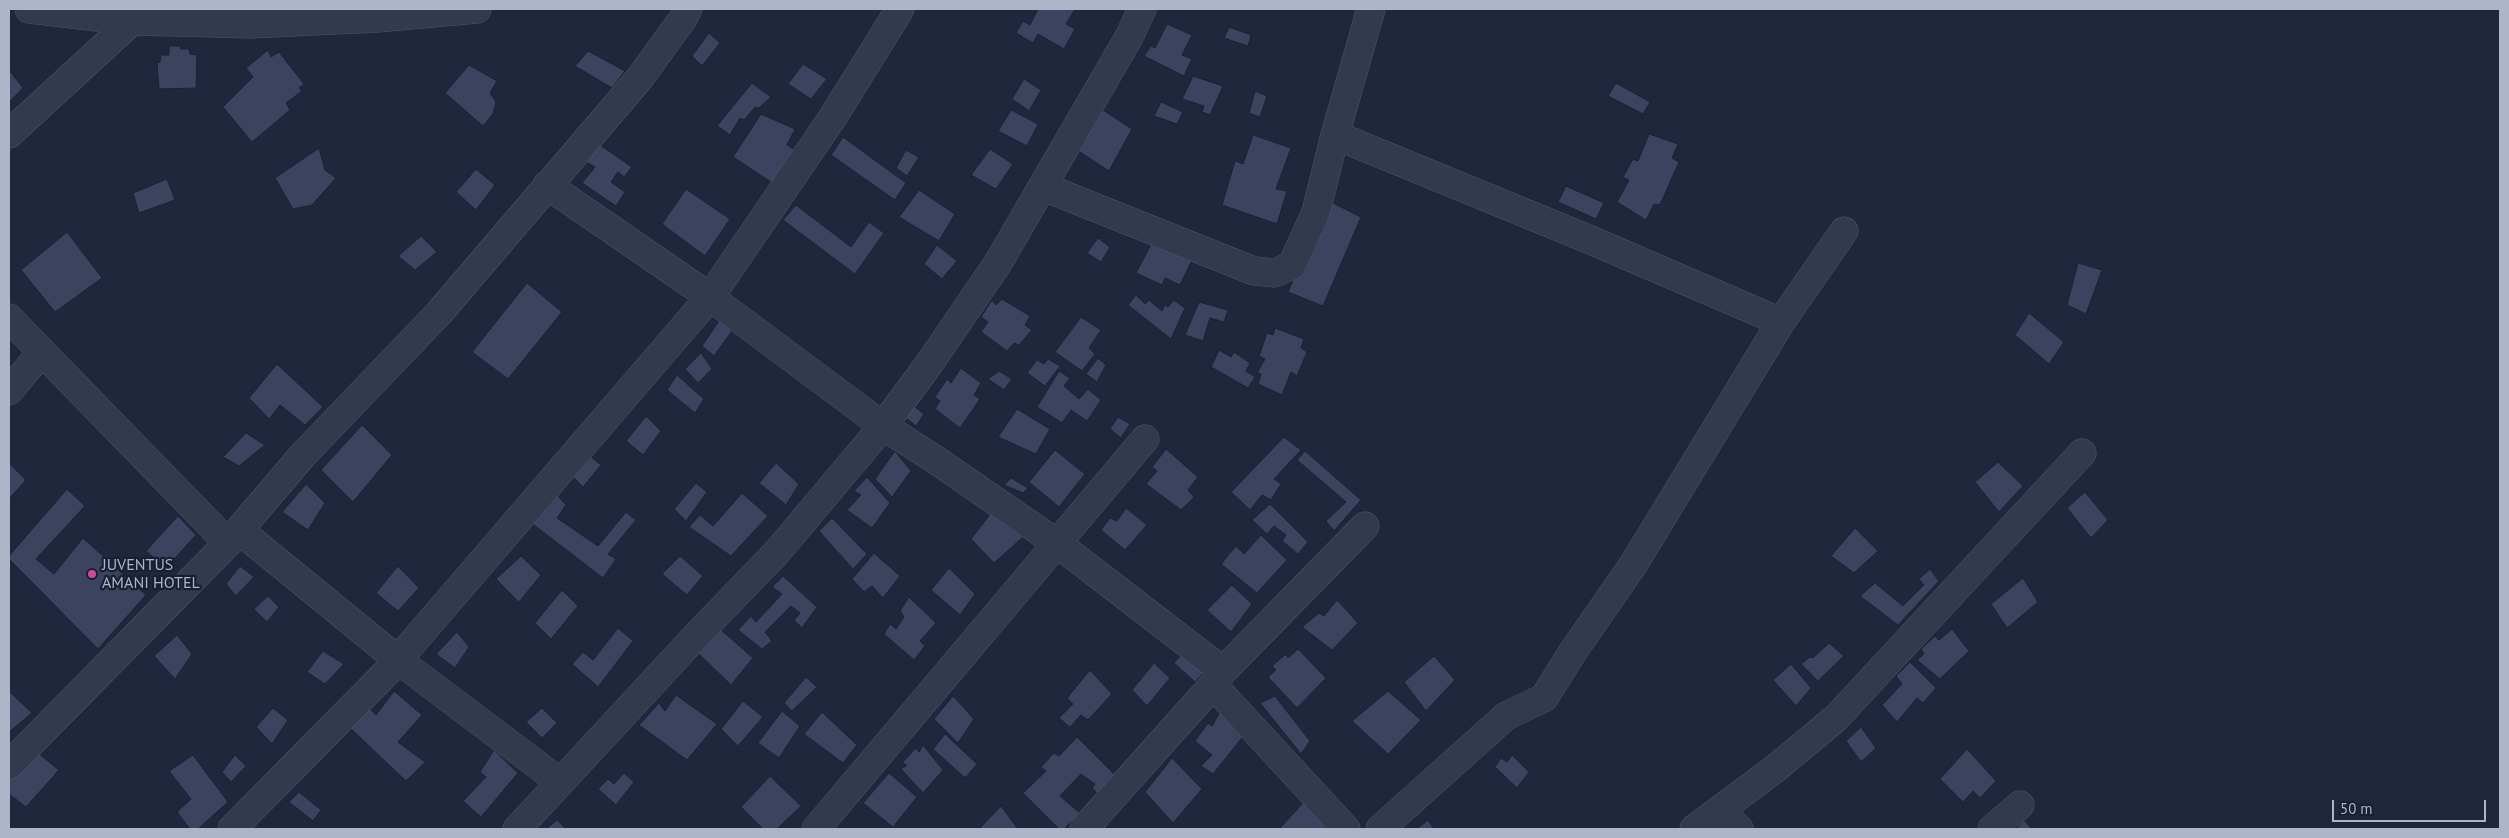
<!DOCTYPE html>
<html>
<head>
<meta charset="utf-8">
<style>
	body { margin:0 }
	#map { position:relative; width:2509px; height:838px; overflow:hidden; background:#20273d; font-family:"PT Sans",sans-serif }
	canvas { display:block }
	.frame { position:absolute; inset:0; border:10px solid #afb5c9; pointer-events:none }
	.scale { position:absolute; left:2332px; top:800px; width:154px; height:22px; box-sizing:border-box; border:2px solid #afb5c9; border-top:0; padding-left:6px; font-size:15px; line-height:18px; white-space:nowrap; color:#afb5c9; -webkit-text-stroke:4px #191f32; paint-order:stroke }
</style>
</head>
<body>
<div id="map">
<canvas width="2509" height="838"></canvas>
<div class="frame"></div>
<div class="scale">50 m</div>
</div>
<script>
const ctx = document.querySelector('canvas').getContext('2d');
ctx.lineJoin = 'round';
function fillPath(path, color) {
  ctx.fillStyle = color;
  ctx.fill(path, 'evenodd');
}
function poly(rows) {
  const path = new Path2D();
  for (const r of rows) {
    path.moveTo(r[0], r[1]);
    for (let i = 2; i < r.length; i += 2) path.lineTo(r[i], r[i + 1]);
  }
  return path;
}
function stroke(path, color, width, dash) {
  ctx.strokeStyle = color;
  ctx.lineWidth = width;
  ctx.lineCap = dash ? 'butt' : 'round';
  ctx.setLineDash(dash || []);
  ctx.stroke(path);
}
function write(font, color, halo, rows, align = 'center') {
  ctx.font = font + ' "PT Sans",sans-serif';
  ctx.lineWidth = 4.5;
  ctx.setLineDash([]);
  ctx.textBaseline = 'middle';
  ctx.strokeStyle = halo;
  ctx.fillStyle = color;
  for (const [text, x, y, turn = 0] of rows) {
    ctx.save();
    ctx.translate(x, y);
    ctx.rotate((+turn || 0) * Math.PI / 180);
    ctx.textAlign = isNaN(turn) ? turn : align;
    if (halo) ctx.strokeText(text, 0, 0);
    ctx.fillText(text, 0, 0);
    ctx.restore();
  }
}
const building = poly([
	[1038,9,1075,9,1066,24,1075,29,1064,49,1038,34,1033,43,1016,33,1023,21,1030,25,1038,9],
	[1167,24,1192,35,1182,55,1192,59,1184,76,1144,56,1151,46,1155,48,1167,24],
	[1229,27,1251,35,1248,46,1224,38,1229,27],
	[709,33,720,43,702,66,692,56,709,33],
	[169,46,180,46,181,49,189,49,190,54,197,55,196,88,159,89,157,63,160,62,161,55,169,55,169,46],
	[268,50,271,57,279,52,304,84,299,88,302,91,286,103,290,110,252,142,223,107,253,77,246,68,268,50],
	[588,51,625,71,612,88,575,66,588,51],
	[803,64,827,79,811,99,788,84,803,64],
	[469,65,497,81,490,93,496,102,493,114,483,126,445,93,469,65],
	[9,70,23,88,9,102,9,70],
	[1193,76,1223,86,1210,115,1202,112,1204,106,1182,99,1193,76],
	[1024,79,1041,90,1029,111,1012,99,1024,79],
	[752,83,771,97,759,108,755,107,744,120,740,118,730,135,717,126,752,83],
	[1616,83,1650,102,1643,114,1608,96,1616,83],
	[1255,91,1267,96,1260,117,1249,113,1255,91],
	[1161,102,1183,112,1177,124,1154,116,1161,102],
	[1011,110,1038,124,1027,146,998,131,1011,110],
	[1103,110,1132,129,1109,171,1077,150,1103,110],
	[761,114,795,129,787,145,795,150,774,184,733,157,761,114],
	[1649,134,1678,144,1672,158,1679,162,1660,205,1654,204,1646,220,1617,202,1629,180,1623,177,1633,159,1638,161,1649,134],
	[1253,135,1291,148,1276,189,1287,191,1277,224,1222,205,1235,161,1243,164,1253,135],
	[843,137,906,183,895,200,831,155,843,137],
	[600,145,632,167,624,177,618,172,611,182,625,192,616,206,582,183,595,167,586,162,600,145],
	[319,148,325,170,336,178,312,205,293,209,275,178,319,148],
	[990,149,1013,164,996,189,971,175,990,149],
	[906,150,919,157,907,176,896,168,906,150],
	[476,169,495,185,476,210,456,192,476,169],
	[167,179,175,200,139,213,133,193,167,179],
	[1566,186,1604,203,1596,219,1558,202,1566,186],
	[686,189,730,219,705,256,662,224,686,189],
	[919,190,955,214,939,241,899,217,919,190],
	[1325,199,1361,217,1323,306,1288,292,1325,199],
	[796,205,851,247,869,222,884,233,855,274,783,220,796,205],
	[67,232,102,278,55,312,21,270,67,232],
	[1156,235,1196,252,1180,285,1165,278,1162,285,1136,273,1156,235],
	[421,236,437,252,415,270,398,256,421,236],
	[1098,238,1110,247,1101,262,1087,253,1098,238],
	[937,245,957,261,942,279,924,264,937,245],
	[2078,263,2102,270,2086,314,2067,305,2078,263],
	[527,283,562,312,508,379,472,352,527,283],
	[1136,295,1145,304,1149,300,1162,311,1165,305,1168,307,1174,300,1185,308,1171,339,1128,305,1136,295],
	[1002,299,1030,316,1025,325,1032,330,1019,345,1014,343,1007,351,981,332,988,322,981,317,992,300,996,305,1002,299],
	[1199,302,1228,310,1224,322,1210,318,1203,341,1185,335,1199,302],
	[2029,313,2064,342,2049,364,2015,335,2029,313],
	[723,315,735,327,714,356,702,346,723,315],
	[1081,317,1101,330,1089,348,1095,354,1082,371,1055,352,1081,317],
	[1275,328,1304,339,1301,348,1307,352,1297,376,1291,372,1282,395,1258,384,1261,374,1257,373,1265,359,1259,356,1267,333,1273,335,1275,328],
	[1219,350,1231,357,1234,352,1250,363,1246,371,1255,377,1248,388,1211,367,1219,350],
	[701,353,712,369,698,383,685,369,701,353],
	[1098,358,1106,365,1097,382,1086,374,1098,358],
	[1048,359,1060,366,1045,386,1027,373,1037,360,1044,364,1048,359],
	[277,364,323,407,305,425,280,405,269,419,249,398,277,364],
	[961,368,981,383,974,395,980,399,960,428,935,409,940,401,935,397,947,379,951,383,961,368],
	[999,371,1012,379,1004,390,988,379,999,371],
	[1059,371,1070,378,1064,386,1079,399,1088,389,1101,400,1087,421,1071,410,1062,423,1037,407,1059,371],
	[677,375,704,399,695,413,667,390,677,375],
	[910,403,924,414,916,426,902,415,910,403],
	[1017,409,1050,429,1036,454,998,437,1017,409],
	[646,416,661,431,643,455,626,441,646,416],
	[1118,417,1130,424,1121,438,1110,429,1118,417],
	[362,425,392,455,353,502,321,470,362,425],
	[246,433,265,445,239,466,223,457,246,433],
	[1284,437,1301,450,1274,479,1281,484,1271,500,1262,495,1250,510,1231,492,1284,437],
	[1166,449,1198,477,1188,490,1194,497,1181,510,1146,484,1157,471,1152,467,1166,449],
	[1055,450,1085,474,1059,507,1029,482,1055,450],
	[895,451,911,471,892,497,875,479,895,451],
	[1305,451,1361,500,1334,531,1326,521,1346,502,1297,460,1305,451],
	[591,457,601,465,583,487,573,477,591,457],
	[1998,462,2023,486,1999,512,1975,482,1998,462],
	[9,463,26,480,9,499,9,463],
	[776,463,799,484,786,505,759,483,776,463],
	[867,477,890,503,872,528,847,510,861,495,854,491,867,477],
	[1011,478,1028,488,1023,493,1004,485,1011,478],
	[696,483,707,492,686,521,674,509,696,483],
	[306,484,325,503,308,530,282,512,306,484],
	[67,489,85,506,36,559,54,574,83,538,146,595,98,649,9,559,9,556,67,489],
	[2085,492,2108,520,2091,538,2067,508,2085,492],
	[742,493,768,516,731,556,689,527,700,515,713,526,742,493],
	[556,494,566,505,557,518,598,546,626,512,636,520,608,554,616,559,603,578,530,522,556,494],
	[1270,504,1308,542,1298,554,1282,541,1286,535,1274,526,1267,534,1252,520,1270,504],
	[1126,508,1147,525,1125,550,1101,530,1110,518,1117,521,1126,508],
	[991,513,1023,537,994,563,971,539,991,513],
	[178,516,196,535,166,568,146,551,178,516],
	[832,518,867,554,853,569,819,531,832,518],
	[1855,528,1878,551,1854,573,1831,556,1855,528],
	[1261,535,1287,560,1257,593,1221,564,1236,546,1244,554,1261,535],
	[874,553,900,576,883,598,872,586,864,592,852,579,874,553],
	[521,556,541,575,519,602,496,579,521,556],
	[680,556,703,576,687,595,662,574,680,556],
	[240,566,254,577,236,596,226,584,240,566],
	[398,566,419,588,398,611,376,593,398,566],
	[949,568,975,594,960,615,931,590,949,568],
	[1930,569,1939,581,1898,625,1860,596,1875,583,1903,606,1924,585,1919,579,1930,569],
	[783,576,817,607,802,628,794,620,800,613,791,606,765,632,772,641,762,649,738,630,751,616,756,622,782,594,772,587,783,576],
	[2023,578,2038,602,2007,628,1991,604,2023,578],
	[1232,585,1252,604,1231,632,1207,610,1232,585],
	[562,590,578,606,551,639,535,623,562,590],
	[268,596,279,607,267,622,254,609,268,596],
	[909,597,936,623,920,641,925,646,914,660,884,634,890,624,896,629,904,617,900,611,909,597],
	[1337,600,1358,623,1332,650,1302,627,1319,613,1324,616,1337,600],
	[618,628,633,641,598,687,572,664,583,652,593,660,618,628],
	[719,628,753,658,731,685,697,652,719,628],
	[1952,629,1969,651,1940,679,1917,660,1924,654,1921,649,1935,636,1939,640,1952,629],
	[457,632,469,647,455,668,436,654,457,632],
	[177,635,192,654,175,679,154,656,177,635],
	[1829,643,1844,656,1818,681,1801,664,1810,657,1813,658,1829,643],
	[1187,648,1209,667,1195,682,1174,663,1187,648],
	[1298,649,1326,678,1297,708,1268,677,1276,670,1272,666,1286,654,1288,658,1298,649],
	[323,651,344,664,325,684,307,672,323,651],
	[1434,656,1455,680,1426,711,1404,682,1434,656],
	[1910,662,1936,688,1923,703,1917,698,1897,722,1882,705,1902,684,1896,676,1910,662],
	[1154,663,1170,678,1147,706,1132,690,1154,663],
	[1791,664,1811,688,1796,706,1773,680,1791,664],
	[1090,670,1112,694,1088,720,1081,715,1070,727,1059,718,1073,704,1067,698,1090,670],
	[806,677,817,687,792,711,784,703,806,677],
	[9,691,32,713,9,732,9,691],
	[394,691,422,715,398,742,425,762,406,781,349,727,367,706,376,715,394,691],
	[1388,691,1421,720,1388,754,1352,721,1388,691],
	[676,695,717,724,687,760,639,725,659,703,665,711,676,695],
	[953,696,974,719,958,743,934,719,953,696],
	[1275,696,1310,741,1301,754,1260,703,1275,696],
	[743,701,763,717,738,746,721,729,743,701],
	[273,708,288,720,272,744,256,727,273,708],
	[542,708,557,723,542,738,526,722,542,708],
	[1221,710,1245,734,1213,774,1201,766,1212,755,1195,741,1208,723,1212,726,1221,710],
	[782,711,800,726,779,758,758,743,782,711],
	[822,712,857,745,843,763,804,734,822,712],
	[1861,727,1876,748,1861,762,1846,741,1861,727],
	[945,734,977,764,965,778,933,749,945,734],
	[1077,737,1118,778,1100,796,1092,788,1095,784,1081,774,1060,796,1080,813,1064,829,1059,829,1023,793,1046,771,1041,767,1054,753,1059,756,1077,737],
	[923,745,943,770,923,793,901,769,907,765,902,763,916,748,919,752,923,745],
	[1967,749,1996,781,1980,798,1973,791,1963,802,1940,779,1967,749],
	[494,750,518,773,481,817,463,801,486,777,480,772,494,750],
	[37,752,59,770,26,807,9,794,9,780,37,752],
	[193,755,228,802,198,829,190,829,177,812,191,799,169,771,193,755],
	[235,755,246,766,231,782,222,772,235,755],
	[1512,755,1529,772,1517,788,1495,767,1501,758,1507,762,1512,755],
	[1172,758,1202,789,1173,823,1145,792,1172,758],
	[624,773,634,782,616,805,598,789,608,779,614,784,624,773],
	[889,773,917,797,893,827,863,803,889,773],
	[770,776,801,806,777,829,763,829,741,807,770,776],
	[299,792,321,810,313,821,289,802,299,792],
	[1303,803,1326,825,1323,829,1279,829,1303,803],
	[1001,806,1018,829,979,829,1001,806],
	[557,820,566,829,546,829,557,820],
	[1428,820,1434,829,1417,829,1428,820],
	[2024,820,2032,829,2016,829,2024,820]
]);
fillPath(building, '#3b435e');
stroke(building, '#1b2134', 1);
const minor = poly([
	[29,9,132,21,251,24,378,18,477,9],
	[9,134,132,21],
	[1335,135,1593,241,1781,322],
	[547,185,710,297,883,426,933,458,1058,544,1223,671],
	[1044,187,1254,271,1275,273,1292,265,1316,212,1335,135,1371,9],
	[9,318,228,543],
	[9,391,41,353],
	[239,530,398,660,560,782],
	[1213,685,1346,829],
	[9,765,228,543,302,456,439,313,639,79,682,20,688,9],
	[1721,810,1739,829],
	[232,829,389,670,710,297,833,117,900,9],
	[517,829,696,636,778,551,883,426,929,364,998,263,1129,37,1142,9],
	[816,829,1145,439],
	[1084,829,1213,685,1223,671,1365,526],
	[1380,829,1506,716,1544,698,1572,653,1633,565,1781,322,1844,231],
	[1694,829,1776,768,1836,718,2082,453],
	[1992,829,2020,805]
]);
stroke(minor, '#4f5568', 29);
stroke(minor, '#343a4d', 28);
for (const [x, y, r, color] of [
	[92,574,5,"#d1479c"]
]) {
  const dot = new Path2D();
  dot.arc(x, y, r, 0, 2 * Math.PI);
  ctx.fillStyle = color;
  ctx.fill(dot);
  stroke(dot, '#191f32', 2);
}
write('16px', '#afb5c9', '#191f32', [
	["JUVENTUS",102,565],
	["AMANI HOTEL",102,583]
], 'left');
</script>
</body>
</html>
